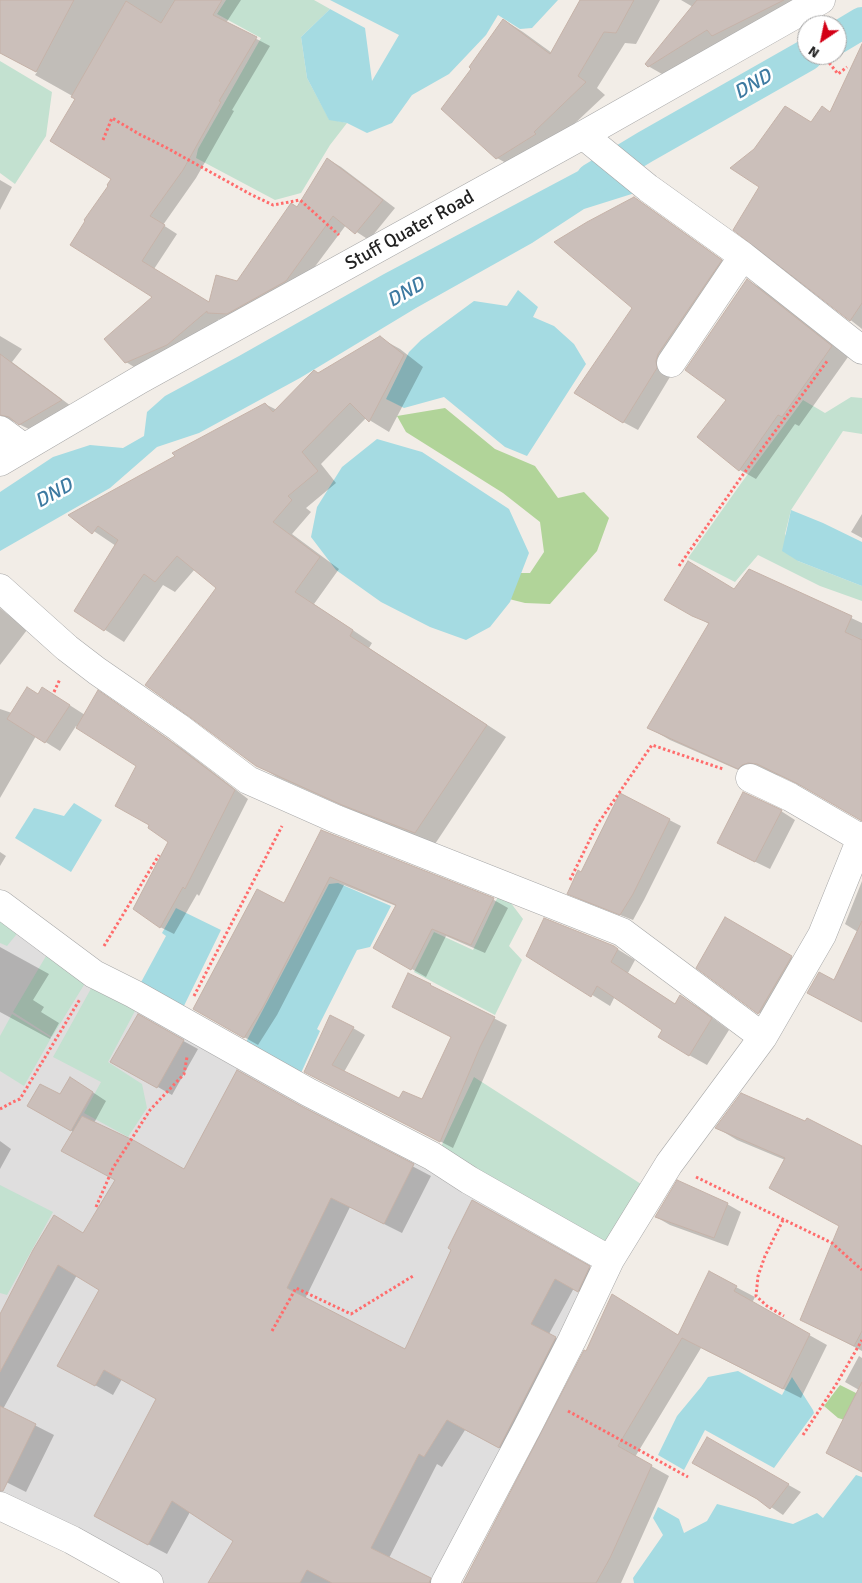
<!DOCTYPE html>
<html>
<head>
<meta charset="utf-8">
<style>
	body { margin:0 }
	#map { position:relative; width:862px; height:1583px; overflow:hidden; background:#f2ede7; font-family:Signika,sans-serif }
	canvas { display:block }
	.north { position:absolute; left:797px; top:15px; width:50px; height:50px; box-sizing:border-box; background:#fff; border:1px solid #a6a6a6; border-radius:50%; rotate:214deg; font-size:14px; font-weight:700; line-height:20px; text-align:center; color:#212121 }
	.north::after { content:''; display:block; margin:auto; width:18px; height:22px; background:#d30016; clip-path:polygon(50% 0,100% 100%,50% 72%,0 100%) }
</style>
</head>
<body>
<div id="map">
<canvas width="862" height="1583"></canvas>
<div class="north">N</div>
</div>
<script>
const ctx = document.querySelector('canvas').getContext('2d');
ctx.lineJoin = 'round';
function fillPath(path, color) {
  ctx.fillStyle = color;
  ctx.fill(path, 'evenodd');
}
function poly(rows) {
  const path = new Path2D();
  for (const r of rows) {
    path.moveTo(r[0], r[1]);
    for (let i = 2; i < r.length; i += 2) path.lineTo(r[i], r[i + 1]);
  }
  return path;
}
function stroke(path, color, width, dash) {
  ctx.strokeStyle = color;
  ctx.lineWidth = width;
  ctx.lineCap = dash ? 'butt' : 'round';
  ctx.setLineDash(dash || []);
  ctx.stroke(path);
}
function write(font, color, halo, rows, align = 'center') {
  ctx.font = font + ' Signika,sans-serif';
  ctx.lineWidth = 5;
  ctx.setLineDash([]);
  ctx.textBaseline = 'middle';
  ctx.strokeStyle = halo;
  ctx.fillStyle = color;
  for (const [text, x, y, turn = 0] of rows) {
    ctx.save();
    ctx.translate(x, y);
    ctx.rotate((+turn || 0) * Math.PI / 180);
    ctx.textAlign = isNaN(turn) ? turn : align;
    if (halo) ctx.strokeText(text, 0, 0);
    ctx.fillText(text, 0, 0);
    ctx.restore();
  }
}
fillPath(poly([
	[0,911,604,1261,437,1583,160,1583,0,1502]
]), '#dfdede');
fillPath(poly([
	[445,408,495,449,535,466,558,498,584,492,609,518,597,551,550,604,525,603,505,598,514,573,530,573,544,552,540,522,503,493,406,432,397,416],
	[840,1385,862,1396,862,1425,838,1418,824,1406]
]), '#b1d499');
fillPath(poly([
	[226,0,314,0,330,9,301,37,307,78,329,119,347,123,330,145,301,193,275,200,196,158,198,149,261,38,217,14],
	[0,61,52,92,46,136,15,184,0,173],
	[851,397,862,398,862,434,843,431,791,510,785,534,798,561,862,586,862,601,820,586,758,555,735,582,688,558,742,482,803,400,825,413],
	[501,890,523,919,509,946,522,960,495,1015,414,972,434,932,473,950],
	[0,916,20,930,7,946,0,943],
	[49,951,87,980,52,1037,13,1012],
	[93,985,136,1009,108,1062,142,1084,147,1108,128,1137,84,1113,101,1082,53,1057],
	[12,1014,51,1038,24,1086,0,1071,0,1036],
	[474,1077,641,1184,603,1247,439,1151],
	[0,1185,53,1212,7,1295,0,1293]
]), '#c3e1d0');
fillPath(poly([
	[330,0,558,0,532,28,520,29,498,15,486,35,449,74,412,95,392,123,367,133,347,123,329,120,307,78,301,37,330,9,365,28,372,81,399,35],
	[599,160,638,192,584,209,532,243,416,308,300,378,199,433,157,447,110,488,0,551,0,492,53,457,90,445,123,448,144,436,147,412,165,396,239,356,384,274],
	[518,290,538,307,533,317,554,326,574,344,586,364,527,456,505,447,444,397,404,408,386,399,409,352,421,340,474,301,507,306],
	[377,439,422,452,509,509,529,553,510,602,490,627,466,640,430,627,381,602,336,570,311,537,317,507,342,467],
	[791,510,823,523,862,542,862,586,798,561,782,551],
	[74,803,102,820,71,872,15,838,34,808,64,816],
	[338,883,391,906,370,947,357,950,317,1029,320,1031,301,1073,245,1044,329,884],
	[176,908,221,930,181,1012,139,986,166,936,162,933],
	[738,1371,782,1395,792,1377,813,1410,814,1413,774,1468,705,1430,684,1470,658,1455,677,1416,701,1387,708,1377],
	[856,1475,862,1477,862,1583,634,1583,633,1578,663,1535,653,1518,658,1507,679,1519,684,1533,707,1521,717,1504,793,1524,817,1513,823,1518]
]), '#a5dbe2');
fillPath(poly([
	[3,0,241,0,226,23,270,46,232,110,234,111,196,178,163,225,177,234,154,269,210,303,237,282,298,208,328,159,341,167,395,208,369,240,346,225,299,288,221,320,219,319,181,352,139,370,126,362,154,297,110,186,113,178,76,98,35,75,37,72,0,53,0,6],
	[581,0,660,0,636,44,625,43,597,88,605,95,553,144,517,169,497,158,473,69,504,20,523,32,552,53],
	[681,0,821,0,669,78,648,66,693,7],
	[862,72,862,329,735,229,812,123,831,113],
	[0,180,12,187,0,210],
	[634,198,648,207,735,269,638,430,623,422,633,308],
	[747,280,764,290,848,357,799,426,795,424,756,479,740,470,728,400],
	[0,336,22,349,12,362,75,409,35,432,0,415],
	[380,338,400,349,423,367,389,432,366,418,321,464,336,483,306,508,311,512,292,534,339,569,314,604,372,643,369,648,506,737,435,844,363,815,277,777,257,765,218,587,195,569,175,592,163,585,124,642,76,611,116,546,70,515,177,456,265,404,277,410,319,374],
	[862,514,862,538,851,532],
	[750,571,862,623,862,819,820,795,780,776,771,774,761,780,670,740,649,728,709,624,666,599,734,590],
	[0,608,27,630,0,665],
	[39,695,57,697,85,715,112,700,183,749,248,799,199,896,197,894,174,934,160,927,170,842,151,825,137,765,76,726,60,751,36,736,0,798,0,709,12,713],
	[621,795,681,826,644,900,633,920,581,900,569,893,582,874],
	[781,811,795,820,770,869,733,851],
	[322,831,494,900,508,908,485,953,446,936,426,977,375,948,396,906,344,885,277,1015,258,1045,195,1009,285,905],
	[0,852,6,856,0,866],
	[862,881,862,1021,834,982,858,932,845,924],
	[726,919,803,964,771,1020,759,1013],
	[0,947,49,974,33,1000,44,1007,41,1012,59,1023,50,1039,0,1012],
	[614,947,635,960,628,973,676,1005,681,996,698,1007,729,1030,707,1065,689,1055,664,1030,615,996,610,1006,528,955],
	[408,974,507,1025,453,1148,318,1078,353,1028,365,1035,344,1072,400,1100,423,1100,453,1037],
	[138,1016,198,1049,172,1095,112,1061],
	[85,1087,106,1101,94,1123,185,1171,300,1107,431,1176,402,1233,350,1207,305,1299,405,1351,473,1202,607,1278,596,1301,574,1288,549,1334,573,1348,517,1457,465,1430,442,1467,437,1464,389,1558,438,1583,211,1583,234,1541,190,1512,167,1554,113,1526,157,1399,122,1379,113,1395,77,1375,101,1289,77,1275,3,1409,54,1435,26,1492,0,1479,0,1317,84,1234,116,1180,74,1132,29,1106],
	[717,1128,862,1147,862,1351,802,1319,840,1226,785,1160,737,1140],
	[0,1141,11,1149,0,1169],
	[727,1204,741,1212,728,1246,670,1225,656,1217],
	[709,1273,755,1297,752,1303,827,1345,801,1398,701,1348,635,1457,669,1476,621,1583,464,1583,678,1336],
	[859,1356,862,1358,862,1472,859,1390,845,1382],
	[707,1439,801,1492,783,1515,759,1499]
]), '#0003');
stroke(poly([
	[837,38,862,23],
	[592,179,645,147,807,55]
]), '#a5dbe2', 32);
const building = poly([
	[0,0,74,0,36,72,0,53,0,0],
	[175,0,222,0,213,15,257,37,219,101,221,102,183,170,150,216,165,225,142,261,209,302,216,275,237,281,291,203,297,207,327,158,383,200,355,234,333,216,286,281,227,314,207,313,207,311,167,345,125,363,104,339,152,297,70,245,85,221,84,220,108,186,107,185,111,179,50,141,75,99,71,97,126,1,161,23,175,0],
	[580,0,634,0,616,33,604,32,578,76,586,82,534,132,536,134,496,159,441,109,471,69,469,67,503,19,550,54,580,0],
	[697,0,784,0,712,36,707,30,648,67,645,64,697,0],
	[862,44,862,303,850,321,733,230,759,187,730,168,754,149,785,106,811,122,822,106,830,112,862,44],
	[634,197,722,260,658,354,656,361,657,368,623,423,574,393,632,308,554,242,587,222,634,197],
	[747,279,832,346,782,417,778,415,739,471,697,437,726,400,685,370,747,279],
	[380,336,404,355,369,422,350,403,302,452,318,471,288,496,292,500,273,522,320,557,295,592,353,630,350,636,487,725,415,833,342,805,256,766,187,715,145,685,216,588,177,556,155,582,144,574,104,631,74,611,118,540,98,526,92,534,68,515,175,456,172,453,265,403,273,412,314,370,318,373,380,336],
	[0,354,62,400,19,425,9,417,0,415,0,354],
	[688,561,734,589,749,569,852,616,845,632,862,640,862,821,798,784,757,764,748,763,742,765,738,769,647,728,709,623,692,616,664,600,688,561],
	[27,687,38,694,42,687,70,705,45,743,7,719,27,687],
	[98,690,169,740,235,790,185,889,183,887,160,928,133,909,168,842,148,828,149,825,115,806,136,766,76,728,98,690],
	[743,792,782,810,755,862,717,843,743,792],
	[620,793,670,819,633,894,620,915,567,894,578,870,581,872,620,793],
	[321,830,494,898,471,945,432,929,411,970,373,948,396,905,330,877,263,1007,244,1038,193,1009,257,889,284,903,321,830],
	[725,917,792,956,758,1014,696,968,725,917],
	[544,918,614,946,618,949,611,962,675,1004,680,995,712,1018,689,1056,658,1037,662,1030,597,986,591,997,526,956,544,918],
	[862,921,862,1022,807,993,819,972,834,980,862,921],
	[408,973,431,984,430,985,495,1017,480,1047,440,1142,304,1072,330,1015,354,1027,332,1065,399,1098,403,1091,422,1099,451,1037,392,1007,408,973],
	[138,1014,184,1040,157,1088,110,1062,138,1014],
	[237,1070,301,1106,414,1164,384,1224,331,1198,287,1288,405,1349,451,1250,448,1248,472,1200,590,1266,578,1292,555,1279,531,1324,556,1337,499,1448,447,1420,424,1457,419,1454,371,1548,431,1578,429,1583,332,1583,307,1570,300,1583,208,1583,233,1541,172,1501,148,1545,94,1516,156,1399,104,1370,95,1386,57,1366,99,1290,58,1265,0,1372,0,1314,33,1250,54,1215,83,1233,115,1180,61,1151,82,1116,135,1141,184,1169,237,1070],
	[70,1077,93,1092,71,1131,27,1106,40,1084,60,1094,70,1077],
	[741,1093,805,1121,807,1118,862,1146,862,1331,854,1346,800,1320,839,1226,769,1188,785,1158,715,1128,741,1093],
	[677,1180,728,1203,714,1238,655,1217,677,1180],
	[709,1271,737,1286,734,1291,810,1334,783,1389,682,1338,618,1446,652,1465,610,1558,596,1583,463,1583,584,1350,586,1351,612,1294,678,1335,709,1271],
	[862,1382,862,1472,826,1453,862,1382],
	[0,1406,36,1424,3,1491,0,1491,0,1406],
	[707,1437,789,1484,770,1509,757,1499,692,1463,707,1437]
]);
fillPath(building, '#cbbfba');
stroke(building, '#c5b2a8', 1);
const minor = poly([
	[583,135,648,188,743,256,862,350],
	[671,363,743,256],
	[0,430,23,447],
	[0,462,141,379,583,135,821,0],
	[0,588,67,648,97,671,178,727,248,780,336,819,622,932,763,1037],
	[750,778,790,797,862,839],
	[0,904,94,974,134,994,308,1092,432,1156,469,1180,610,1260],
	[0,1506,72,1540,149,1583],
	[445,1583,527,1428,572,1340,610,1260,669,1164,763,1037,822,935,862,836]
]);
stroke(minor, '#a8a8a8', 29);
stroke(poly([
	[823,55,838,74,847,67],
	[103,140,112,118,139,134,167,148,250,194,273,205,300,200,339,235],
	[679,566,742,476,828,360],
	[54,692,60,679],
	[570,880,597,825,652,745,723,769],
	[104,946,159,855],
	[194,996,282,826],
	[0,1109,13,1102,20,1099,80,999],
	[696,1177,832,1243,862,1270],
	[96,1207,113,1168,150,1110,184,1074,187,1057],
	[783,1220,765,1256,758,1276,756,1296,767,1306,784,1316],
	[272,1331,296,1288,351,1314,413,1276],
	[568,1411,688,1477],
	[803,1435,837,1383,862,1340]
]), '#ff6c6c', 3, [2.5, 2.5]);
stroke(minor, '#fff', 28);
write('19px', '#212121', '#fff', [
	["Stuff Quater Road",410,231,-29]
]);
write('italic 20px', '#3d7aa1', '#fff', [
	["DND",753,85,-30],
	["DND",406,293,-30],
	["DND",54,494,-29]
]);
</script>
</body>
</html>
